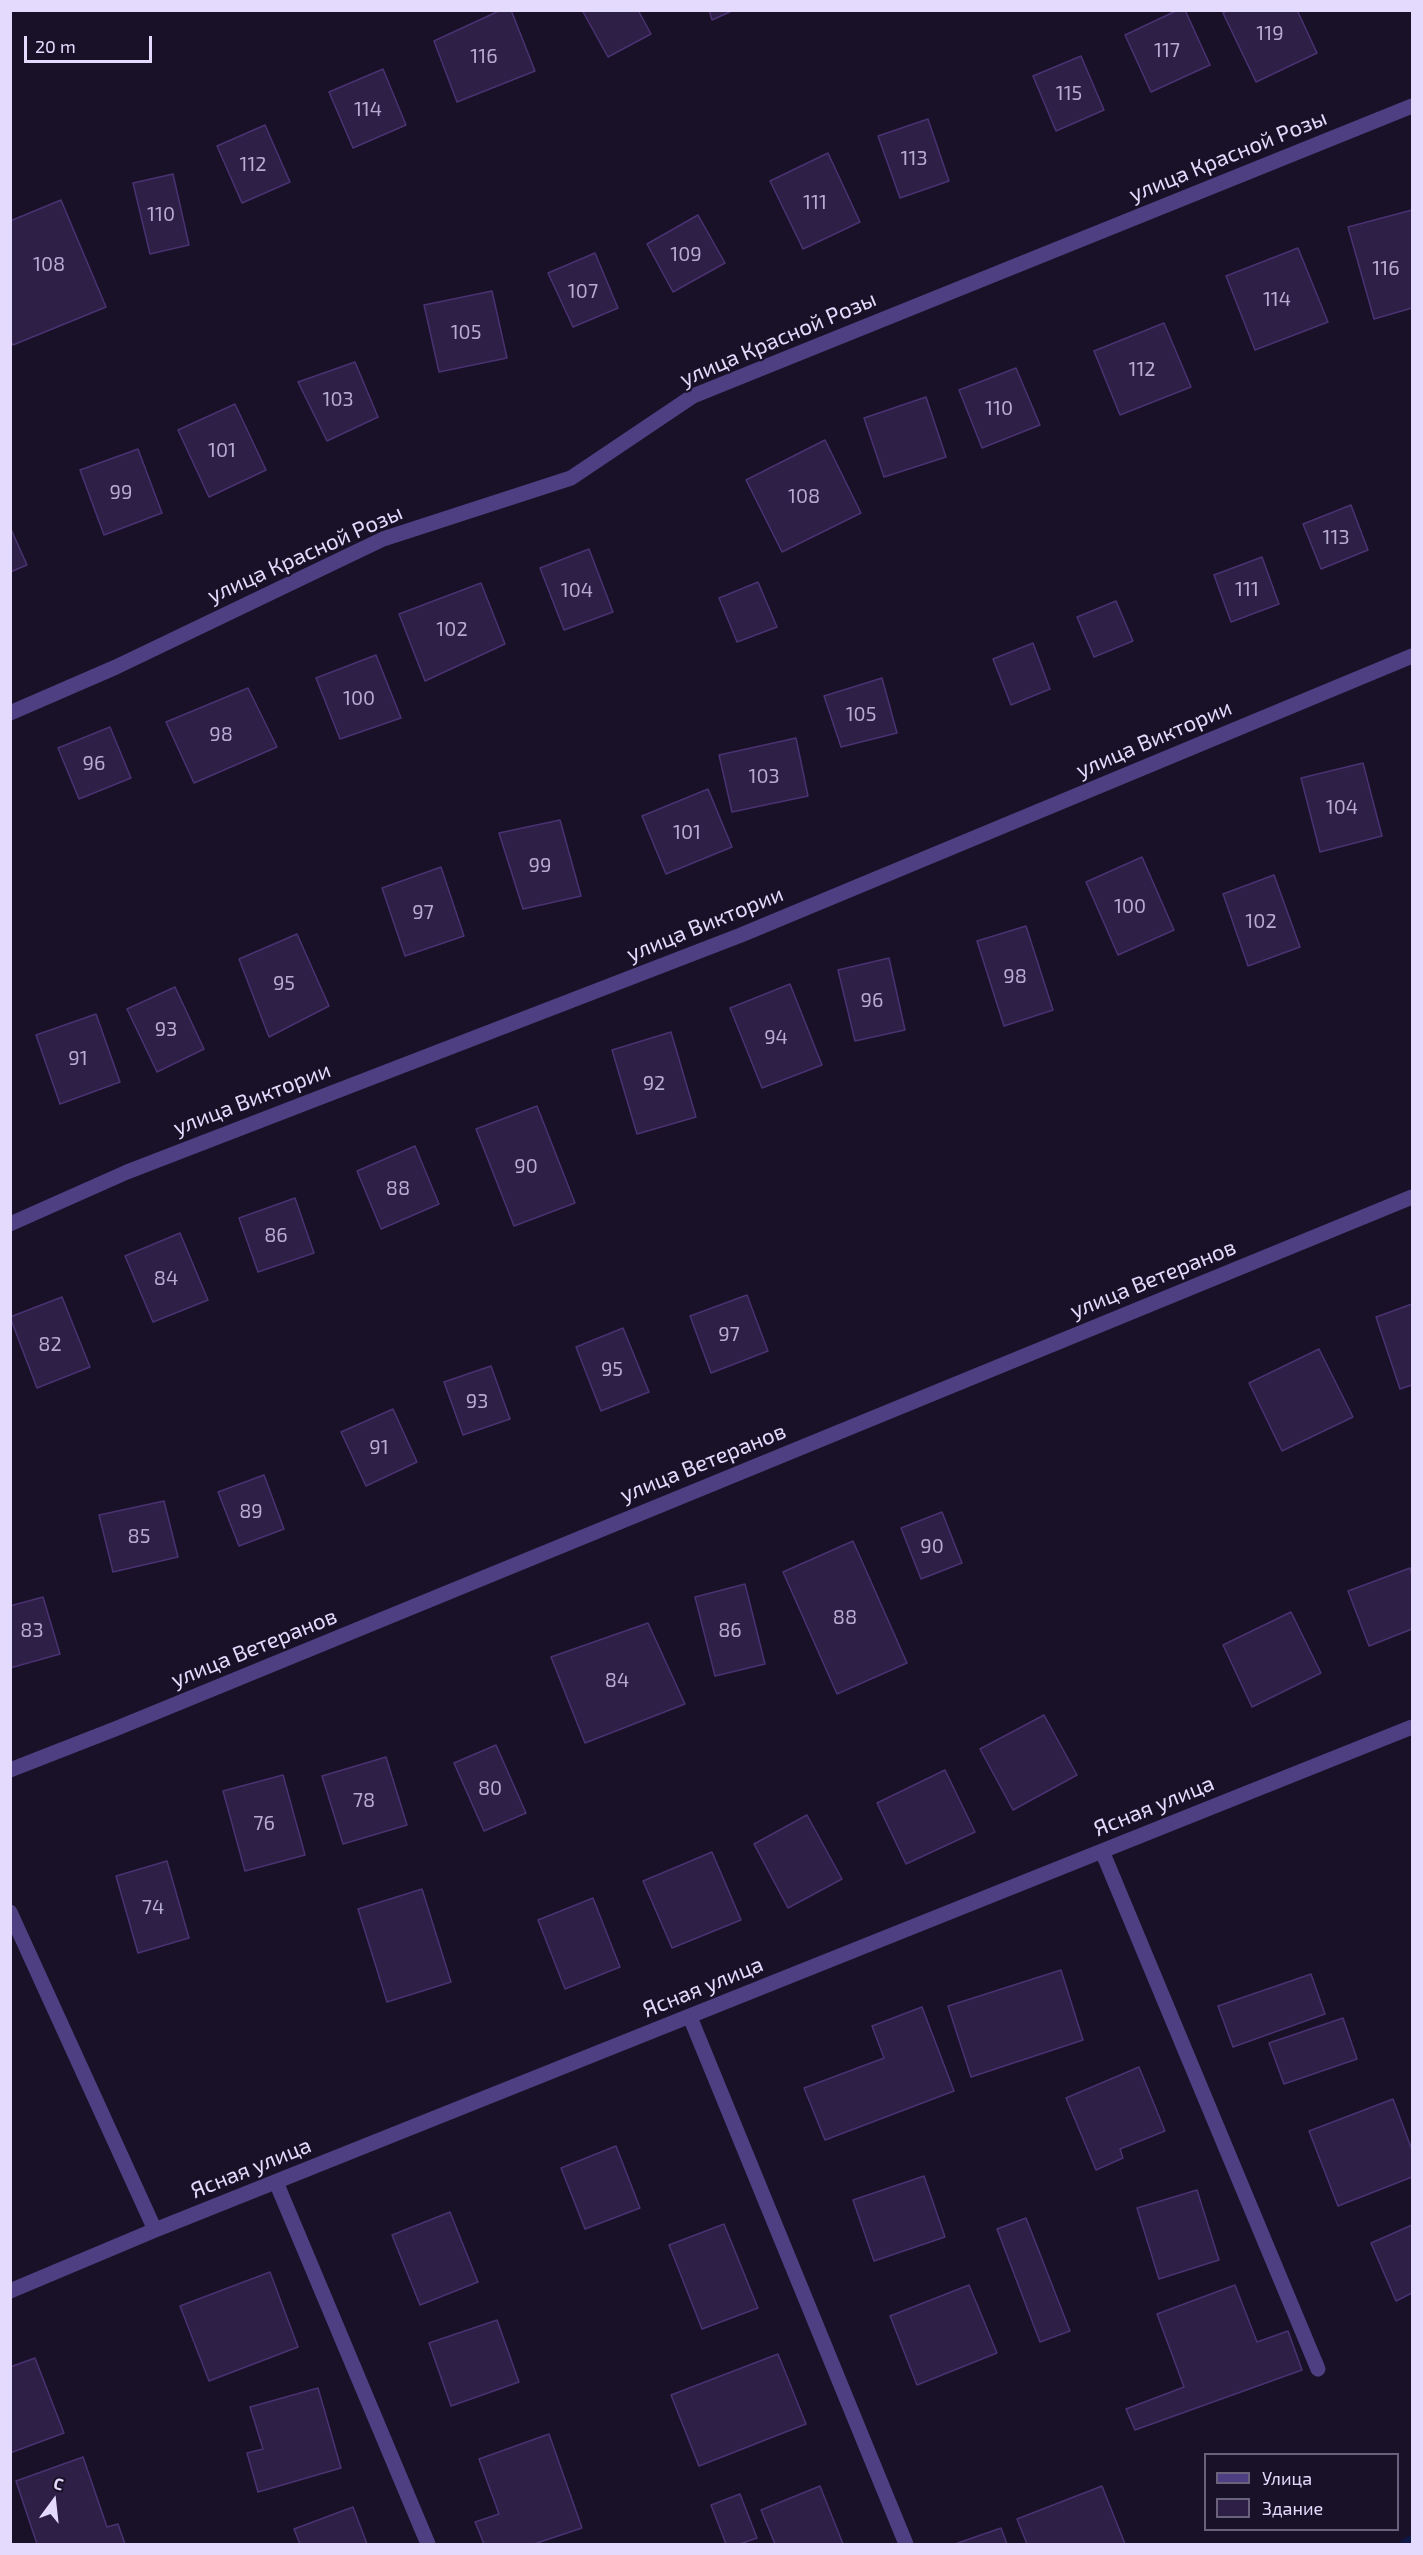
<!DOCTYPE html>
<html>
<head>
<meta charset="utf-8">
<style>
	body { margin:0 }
	#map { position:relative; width:1423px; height:2555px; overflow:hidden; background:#191127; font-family:"Exo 2",sans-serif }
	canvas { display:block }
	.frame { position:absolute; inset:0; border:12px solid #e4dafd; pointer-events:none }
	.legend { position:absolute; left:1204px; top:2453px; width:195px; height:78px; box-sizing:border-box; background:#191127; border:2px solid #6a617d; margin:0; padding:8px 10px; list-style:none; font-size:18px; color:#e4dafd }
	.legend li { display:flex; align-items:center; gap:12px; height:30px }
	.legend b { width:30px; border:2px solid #6a617d }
	.north { position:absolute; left:24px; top:2471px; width:60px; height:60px; -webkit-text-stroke:4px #191127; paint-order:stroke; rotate:15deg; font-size:16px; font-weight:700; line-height:24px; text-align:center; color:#e4dafd }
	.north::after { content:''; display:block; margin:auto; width:21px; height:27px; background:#e4dafd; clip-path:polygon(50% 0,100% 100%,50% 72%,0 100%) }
	.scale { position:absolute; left:24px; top:36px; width:128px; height:27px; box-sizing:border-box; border:3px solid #e4dafd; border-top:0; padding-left:8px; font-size:18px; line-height:21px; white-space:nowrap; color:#e4dafd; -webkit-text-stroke:4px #191127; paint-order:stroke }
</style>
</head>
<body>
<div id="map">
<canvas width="1423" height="2555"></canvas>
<div class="frame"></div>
<ul class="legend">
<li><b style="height:8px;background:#4e3f83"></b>Улица</li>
<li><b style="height:16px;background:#2e1f47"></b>Здание</li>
</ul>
<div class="north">С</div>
<div class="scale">20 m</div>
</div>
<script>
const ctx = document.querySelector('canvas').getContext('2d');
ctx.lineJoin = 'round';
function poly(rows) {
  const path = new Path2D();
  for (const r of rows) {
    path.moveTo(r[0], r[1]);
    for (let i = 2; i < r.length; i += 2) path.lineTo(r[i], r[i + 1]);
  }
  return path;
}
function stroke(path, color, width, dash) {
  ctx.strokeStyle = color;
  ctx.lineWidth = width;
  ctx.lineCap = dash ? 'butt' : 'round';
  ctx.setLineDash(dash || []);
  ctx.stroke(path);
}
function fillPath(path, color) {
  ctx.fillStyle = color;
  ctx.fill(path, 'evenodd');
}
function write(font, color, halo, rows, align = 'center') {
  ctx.font = font + ' "Exo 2",sans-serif';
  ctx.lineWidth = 4.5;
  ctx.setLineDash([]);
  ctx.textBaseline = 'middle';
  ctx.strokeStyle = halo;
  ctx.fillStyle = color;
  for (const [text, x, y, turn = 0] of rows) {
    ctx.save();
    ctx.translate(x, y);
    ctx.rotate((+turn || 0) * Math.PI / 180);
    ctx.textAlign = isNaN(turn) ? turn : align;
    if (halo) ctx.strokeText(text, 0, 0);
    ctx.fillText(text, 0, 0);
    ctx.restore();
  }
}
stroke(poly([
	[1406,2544,1412,2541]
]), '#0e1844', 12);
const building = poly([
	[501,10,511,10,535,71,457,102,434,41,501,10],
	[582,10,638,10,651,34,608,57,582,10],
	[709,10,734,10,712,20,709,10],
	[1178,10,1185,10,1210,65,1151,92,1125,35,1178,10],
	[1228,10,1297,10,1317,53,1256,82,1223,13,1228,10],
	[1081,56,1104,110,1056,131,1033,76,1081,56],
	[383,69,406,125,353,148,329,92,383,69],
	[928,119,949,181,900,198,878,136,928,119],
	[265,125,290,182,242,203,217,146,265,125],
	[828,153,860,222,803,249,770,181,828,153],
	[173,174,189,245,150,254,133,183,173,174],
	[61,200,106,307,13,345,10,339,10,221,61,200],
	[1412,210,1412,308,1374,319,1348,227,1412,210],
	[698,215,725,263,673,292,647,244,698,215],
	[1298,248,1328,322,1255,350,1226,276,1298,248],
	[595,253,618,308,573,327,548,273,595,253],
	[492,291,507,358,439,372,424,305,492,291],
	[1164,323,1191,387,1120,415,1094,351,1164,323],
	[355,362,378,417,327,441,298,382,355,362],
	[1016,368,1040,425,982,448,959,390,1016,368],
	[926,397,946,457,884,477,864,418,926,397],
	[235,404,266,470,209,497,178,430,235,404],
	[825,440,861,513,782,552,746,480,825,440],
	[138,449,162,513,104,535,80,470,138,449],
	[1351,505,1368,550,1321,569,1303,524,1351,505],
	[10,527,27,565,10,572,10,527],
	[589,549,613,612,564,630,540,568,589,549],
	[1262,557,1279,604,1231,622,1214,575,1262,557],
	[758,582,777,627,737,642,719,598,758,582],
	[481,583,505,644,425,681,399,614,481,583],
	[1116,601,1133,641,1094,657,1077,617,1116,601],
	[1033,643,1050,689,1011,705,993,659,1033,643],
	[376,655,401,718,340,739,316,678,376,655],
	[882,678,897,733,841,747,824,696,882,678],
	[248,688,277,747,194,783,166,722,248,688],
	[110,727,131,778,79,799,58,748,110,727],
	[796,738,808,796,732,812,719,755,796,738],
	[1363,763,1382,836,1320,852,1301,778,1363,763],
	[708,789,732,847,666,874,642,816,708,789],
	[560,820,581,896,523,909,499,833,560,820],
	[1142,857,1174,930,1118,955,1086,882,1142,857],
	[441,867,464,936,405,956,382,888,441,867],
	[1274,875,1300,947,1248,966,1223,894,1274,875],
	[1026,926,1053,1010,1004,1026,977,941,1026,926],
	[297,934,329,1006,269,1037,239,959,297,934],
	[889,958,905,1030,855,1041,838,970,889,958],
	[790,984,822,1065,762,1088,730,1008,790,984],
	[175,987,204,1049,157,1072,127,1009,175,987],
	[96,1014,120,1082,60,1104,36,1035,96,1014],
	[671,1032,696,1117,637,1134,612,1050,671,1032],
	[537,1106,575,1203,514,1226,476,1129,537,1106],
	[415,1146,439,1204,381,1229,357,1171,415,1146],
	[295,1198,314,1253,258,1272,239,1218,295,1198],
	[180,1233,208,1300,153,1322,125,1256,180,1233],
	[747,1295,768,1351,711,1373,690,1316,747,1295],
	[62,1297,90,1367,37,1388,10,1317,62,1297],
	[1412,1304,1412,1385,1400,1389,1376,1317,1412,1304],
	[623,1328,649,1392,601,1411,576,1347,623,1328],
	[1319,1349,1353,1417,1282,1451,1249,1383,1319,1349],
	[491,1366,510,1419,463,1435,444,1382,491,1366],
	[393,1409,417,1462,366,1486,341,1432,393,1409],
	[264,1475,284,1529,239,1546,218,1492,264,1475],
	[164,1501,178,1557,113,1572,99,1515,164,1501],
	[942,1512,962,1563,921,1579,901,1528,942,1512],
	[853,1541,907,1663,837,1694,783,1572,853,1541],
	[1410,1568,1412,1575,1412,1629,1369,1646,1348,1591,1410,1568],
	[745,1584,765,1664,715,1676,695,1597,745,1584],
	[43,1597,60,1654,10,1668,10,1606,43,1597],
	[1291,1612,1321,1673,1252,1707,1223,1645,1291,1612],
	[648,1623,685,1704,585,1743,551,1657,648,1623],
	[1044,1715,1077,1775,1013,1810,980,1749,1044,1715],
	[496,1745,526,1813,484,1831,454,1763,496,1745],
	[386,1757,407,1825,343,1844,322,1776,386,1757],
	[945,1770,975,1832,906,1864,877,1803,945,1770],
	[283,1775,305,1855,245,1871,223,1791,283,1775],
	[807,1815,842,1879,788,1908,754,1844,807,1815],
	[712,1852,741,1920,672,1948,643,1881,712,1852],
	[167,1861,189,1938,138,1953,116,1876,167,1861],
	[422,1889,451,1982,387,2002,358,1909,422,1889],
	[593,1898,620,1967,565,1989,538,1920,593,1898],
	[1061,1970,1083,2040,971,2077,948,2006,1061,1970],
	[1311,1974,1325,2014,1233,2047,1218,2006,1311,1974],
	[922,2007,954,2091,825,2140,804,2088,884,2058,872,2026,922,2007],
	[1343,2018,1357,2059,1284,2084,1269,2043,1343,2018],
	[1139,2067,1165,2131,1120,2149,1123,2158,1096,2170,1066,2098,1139,2067],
	[1393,2099,1412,2150,1412,2177,1338,2206,1309,2131,1393,2099],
	[616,2146,640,2208,585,2229,561,2168,616,2146],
	[924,2176,945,2237,874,2261,853,2200,924,2176],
	[1197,2190,1219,2260,1159,2279,1137,2208,1197,2190],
	[450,2212,478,2282,420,2305,392,2235,450,2212],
	[1026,2218,1070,2331,1040,2342,997,2229,1026,2218],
	[724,2224,758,2308,702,2329,669,2245,724,2224],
	[1412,2225,1412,2293,1396,2301,1371,2243,1412,2225],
	[270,2272,298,2347,209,2381,180,2306,270,2272],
	[969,2285,997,2353,917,2385,890,2316,969,2285],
	[1235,2285,1257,2342,1288,2331,1302,2370,1135,2430,1126,2409,1184,2387,1157,2314,1235,2285],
	[497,2320,519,2382,451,2406,429,2343,497,2320],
	[778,2354,806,2424,699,2466,671,2395,778,2354],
	[35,2358,64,2433,10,2453,10,2367,35,2358],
	[318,2388,341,2468,258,2492,247,2453,263,2449,250,2407,318,2388],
	[549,2434,582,2528,534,2544,484,2544,475,2522,499,2514,479,2459,549,2434],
	[83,2457,107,2527,118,2524,125,2544,37,2544,16,2481,83,2457],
	[820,2486,843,2544,775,2544,761,2510,820,2486],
	[1102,2486,1125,2544,1027,2544,1017,2519,1102,2486],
	[740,2494,757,2538,740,2544,726,2544,711,2505,740,2494],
	[353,2507,367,2544,300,2544,294,2529,353,2507],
	[1001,2528,1007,2544,955,2544,1001,2528]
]);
fillPath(building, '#2e1f47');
stroke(building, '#4a3272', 1.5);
stroke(poly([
	[10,713,116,667,383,539,571,478,693,396,1412,106],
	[10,1224,127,1172,741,935,1412,656],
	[10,1770,115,1729,1412,1197],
	[1102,1851,1318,2369],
	[10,1912,155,2230],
	[690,2017,906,2544],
	[276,2182,428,2544],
	[10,2291,155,2230,1412,1727]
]), '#4e3f83', 15);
write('20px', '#b6abd0', null, [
	["119",1270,33],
	["117",1167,50],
	["116",484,56],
	["115",1069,93],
	["114",368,109],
	["113",914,158],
	["112",253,164],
	["111",815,202],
	["110",161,214],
	["109",686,254],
	["108",49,264],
	["116",1386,268],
	["107",583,291],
	["114",1277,299],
	["105",466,332],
	["112",1142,369],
	["103",338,399],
	["110",999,408],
	["101",222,450],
	["99",121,492],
	["108",804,496],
	["113",1336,537],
	["111",1247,589],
	["104",577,590],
	["102",452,629],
	["100",359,698],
	["105",861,714],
	["98",221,734],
	["96",94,763],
	["103",764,776],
	["104",1342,807],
	["101",687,832],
	["99",540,865],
	["100",1130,906],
	["97",423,912],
	["102",1261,921],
	["98",1015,976],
	["95",284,983],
	["96",872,1000],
	["93",166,1029],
	["94",776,1037],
	["91",78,1058],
	["92",654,1083],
	["90",526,1166],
	["88",398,1188],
	["86",276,1235],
	["84",166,1278],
	["97",729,1334],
	["82",50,1344],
	["95",612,1369],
	["93",477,1401],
	["91",379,1447],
	["89",251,1511],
	["85",139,1536],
	["90",932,1546],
	["88",845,1617],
	["83",32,1630],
	["86",730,1630],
	["84",617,1680],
	["80",490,1788],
	["78",364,1800],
	["76",264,1823],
	["74",153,1907]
]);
write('22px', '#e4dafd', '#191127', [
	["улица Красной Розы",1228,156,-22],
	["улица Красной Розы",778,339,-23],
	["улица Красной Розы",305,554,-24],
	["улица Виктории",1154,739,-23],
	["улица Виктории",705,924,-22],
	["улица Виктории",252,1099,-21],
	["улица Ветеранов",1153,1279,-22],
	["улица Ветеранов",703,1463,-22],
	["улица Ветеранов",254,1648,-22],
	["Ясная улица",1154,1806,-22],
	["Ясная улица",703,1987,-22],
	["Ясная улица",251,2168,-22]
]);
</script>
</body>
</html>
